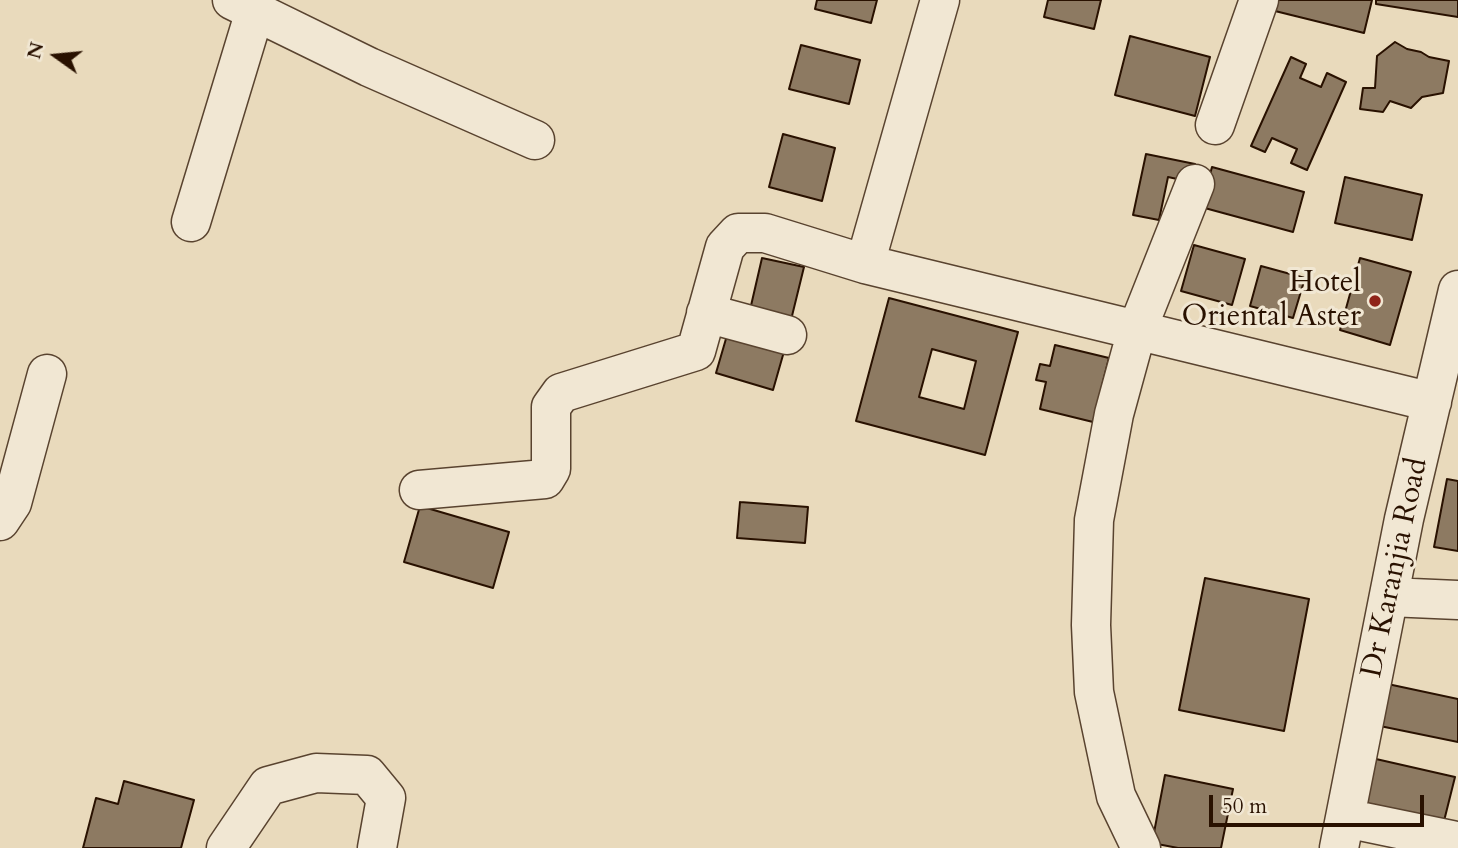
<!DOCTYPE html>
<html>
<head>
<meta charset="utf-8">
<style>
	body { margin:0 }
	#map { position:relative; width:1458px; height:848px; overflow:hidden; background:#e9dabc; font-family:Cardo,serif }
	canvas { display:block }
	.north { position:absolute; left:21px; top:21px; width:70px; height:70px; -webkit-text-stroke:5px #f1e7d3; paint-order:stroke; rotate:285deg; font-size:19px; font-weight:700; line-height:28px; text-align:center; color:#291100 }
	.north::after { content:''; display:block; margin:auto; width:24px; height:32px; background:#291100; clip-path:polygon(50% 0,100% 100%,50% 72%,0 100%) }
	.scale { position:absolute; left:1209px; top:795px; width:215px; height:32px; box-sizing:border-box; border:4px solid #291100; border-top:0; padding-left:9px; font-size:21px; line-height:24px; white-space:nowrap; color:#291100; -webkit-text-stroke:5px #f1e7d3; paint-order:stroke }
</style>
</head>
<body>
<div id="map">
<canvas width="1458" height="848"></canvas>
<div class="north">N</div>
<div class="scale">50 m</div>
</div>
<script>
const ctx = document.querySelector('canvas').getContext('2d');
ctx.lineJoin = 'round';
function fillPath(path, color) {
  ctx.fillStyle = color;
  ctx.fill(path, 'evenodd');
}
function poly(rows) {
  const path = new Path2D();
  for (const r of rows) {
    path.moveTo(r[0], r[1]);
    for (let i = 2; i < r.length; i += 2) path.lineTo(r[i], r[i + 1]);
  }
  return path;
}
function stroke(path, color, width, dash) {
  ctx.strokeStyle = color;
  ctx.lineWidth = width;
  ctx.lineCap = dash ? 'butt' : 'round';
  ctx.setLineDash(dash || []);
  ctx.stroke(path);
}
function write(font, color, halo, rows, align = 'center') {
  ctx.font = font + ' Cardo,serif';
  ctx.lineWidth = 6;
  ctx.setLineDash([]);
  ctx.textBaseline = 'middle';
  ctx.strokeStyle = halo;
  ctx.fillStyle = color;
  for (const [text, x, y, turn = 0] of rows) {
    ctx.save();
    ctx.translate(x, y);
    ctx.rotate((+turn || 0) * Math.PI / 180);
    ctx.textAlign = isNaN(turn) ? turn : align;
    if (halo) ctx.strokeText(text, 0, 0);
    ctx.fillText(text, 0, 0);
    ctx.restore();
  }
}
const building = poly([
	[817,0,877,0,871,23,815,9,817,0],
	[1048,0,1101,0,1094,29,1044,17,1048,0],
	[1278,0,1372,0,1364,33,1275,11,1278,0],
	[1376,0,1458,0,1458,17,1376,4,1376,0],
	[1130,36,1210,57,1195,116,1115,95,1130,36],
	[1395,42,1407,49,1421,52,1429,57,1449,61,1443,93,1422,97,1411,108,1390,101,1383,112,1360,109,1363,88,1375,88,1377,56,1395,42],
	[801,45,860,60,849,104,789,89,801,45],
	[1291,57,1306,64,1300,78,1321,87,1327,73,1346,82,1307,170,1291,163,1297,149,1272,138,1265,152,1251,146,1291,57],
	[783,134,835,148,822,201,769,187,783,134],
	[1146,154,1195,164,1191,182,1168,177,1159,220,1133,215,1146,154],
	[1212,167,1304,192,1293,232,1201,207,1212,167],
	[1345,177,1422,195,1412,240,1335,223,1345,177],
	[1194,245,1245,259,1232,305,1181,291,1194,245],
	[762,258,804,267,791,320,750,310,762,258],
	[1360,258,1411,272,1390,345,1340,330,1360,258],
	[1261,266,1305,278,1293,318,1250,306,1261,266],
	[889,298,1018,332,985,455,856,421,889,298],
	[932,349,976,361,964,409,919,397,932,349],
	[730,325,787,341,773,390,716,373,730,325],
	[1055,345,1109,358,1093,422,1040,409,1046,382,1036,380,1040,364,1050,366,1055,345],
	[1447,479,1458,481,1458,551,1434,547,1447,479],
	[740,502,808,507,805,543,737,538,740,502],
	[420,506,509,532,493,588,404,562,420,506],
	[1205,578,1309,599,1284,731,1179,710,1205,578],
	[1383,683,1458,699,1458,742,1375,725,1383,683],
	[1376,759,1455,777,1444,821,1366,803,1376,759],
	[1165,775,1233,789,1221,848,1178,848,1152,843,1165,775],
	[124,781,194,800,181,848,83,848,96,798,118,804,124,781]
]);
fillPath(building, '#8d7a62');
stroke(building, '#291100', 2);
const minor = poly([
	[232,0,369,67,535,140],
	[940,0,865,264,1432,402],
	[1215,125,1259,0],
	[191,222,255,11],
	[706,313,787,335],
	[419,490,545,479,551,469,551,407,561,393,696,351,725,247,738,233,765,233,865,264],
	[0,521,12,503,47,374],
	[1389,597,1458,600],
	[1345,818,1452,840,1451,848],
	[226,848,268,786,316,773,367,775,386,798,377,848],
	[1141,848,1116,796,1094,692,1091,625,1094,520,1114,414,1137,330,1195,184],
	[1339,848,1404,519,1458,290]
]);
stroke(minor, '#59432f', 41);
stroke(minor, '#f1e7d3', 38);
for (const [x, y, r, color] of [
	[1375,301,7,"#8f2418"]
]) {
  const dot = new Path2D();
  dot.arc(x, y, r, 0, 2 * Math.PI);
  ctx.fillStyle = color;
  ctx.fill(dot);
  stroke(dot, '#f1e7d3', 2.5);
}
write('30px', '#291100', '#f1e7d3', [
	["Hotel",1361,284],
	["Oriental Aster",1361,318]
], 'right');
write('30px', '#291100', '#f1e7d3', [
	["Dr Karanjia Road",1396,568,-78]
]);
</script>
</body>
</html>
